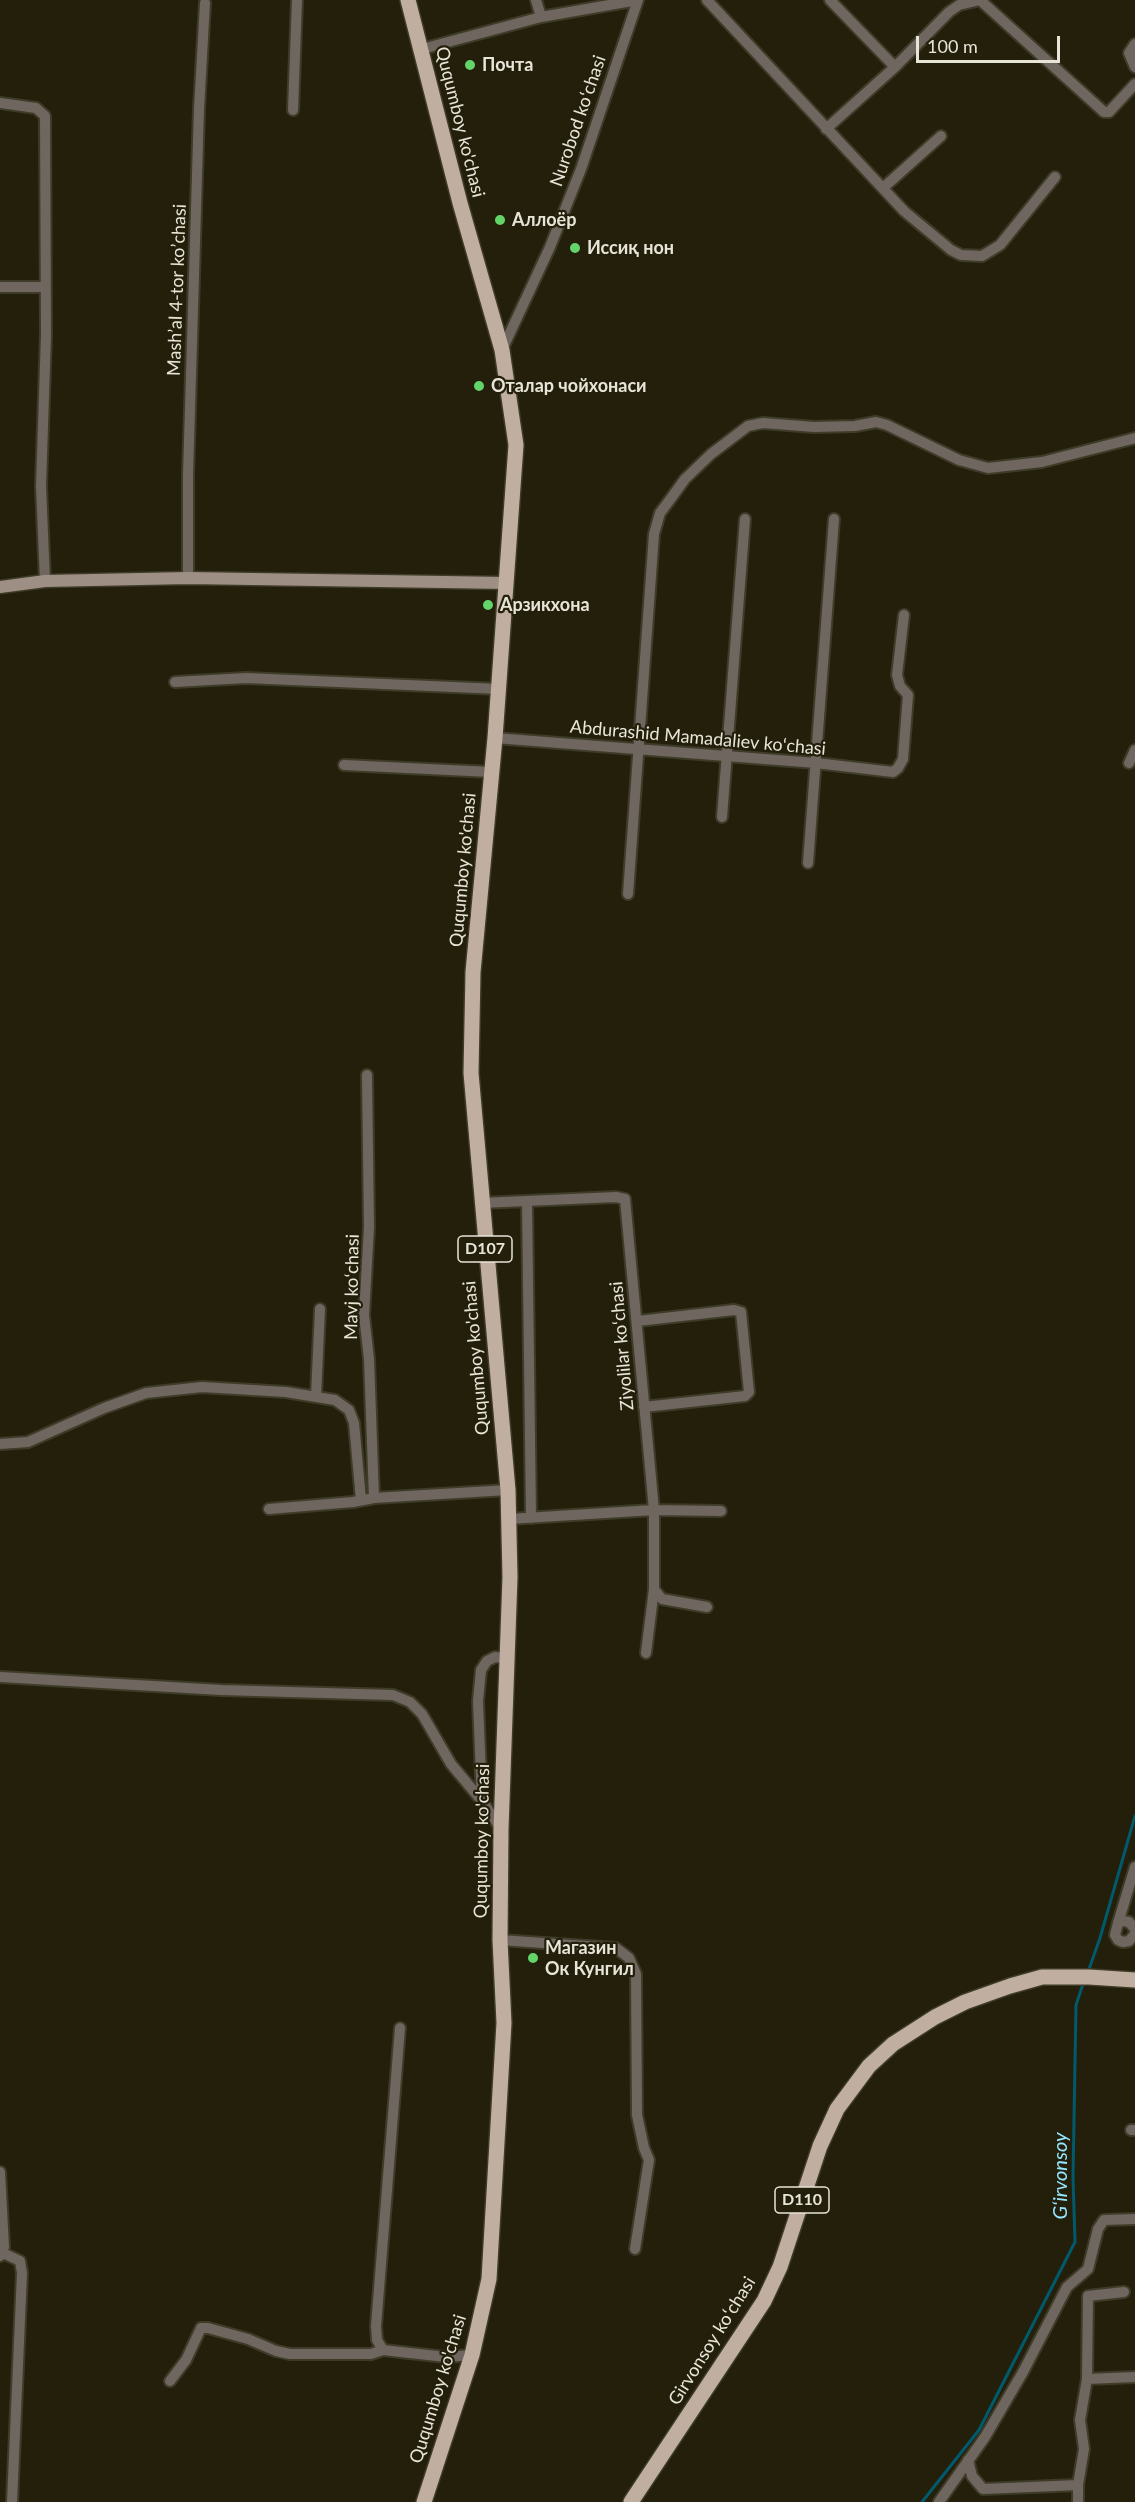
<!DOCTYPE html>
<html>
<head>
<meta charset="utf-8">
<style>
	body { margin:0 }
	#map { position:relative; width:1135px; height:2502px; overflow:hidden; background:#231f0b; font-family:Lato,sans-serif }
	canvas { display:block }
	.scale { position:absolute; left:916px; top:36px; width:144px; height:27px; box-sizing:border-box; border:3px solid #e7e5d8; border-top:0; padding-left:8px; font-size:18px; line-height:21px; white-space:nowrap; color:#e7e5d8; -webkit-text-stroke:4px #231f0b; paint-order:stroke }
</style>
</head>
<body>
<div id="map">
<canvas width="1135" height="2502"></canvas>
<div class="scale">100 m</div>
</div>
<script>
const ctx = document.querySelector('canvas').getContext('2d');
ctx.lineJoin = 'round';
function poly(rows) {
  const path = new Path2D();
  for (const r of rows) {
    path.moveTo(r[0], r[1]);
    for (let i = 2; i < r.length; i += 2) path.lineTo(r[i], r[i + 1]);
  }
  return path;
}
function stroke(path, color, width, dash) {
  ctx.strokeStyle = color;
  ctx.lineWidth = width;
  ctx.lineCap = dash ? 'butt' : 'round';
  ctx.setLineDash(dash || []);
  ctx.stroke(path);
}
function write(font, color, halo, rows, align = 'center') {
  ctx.font = font + ' Lato,sans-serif';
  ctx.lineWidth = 4.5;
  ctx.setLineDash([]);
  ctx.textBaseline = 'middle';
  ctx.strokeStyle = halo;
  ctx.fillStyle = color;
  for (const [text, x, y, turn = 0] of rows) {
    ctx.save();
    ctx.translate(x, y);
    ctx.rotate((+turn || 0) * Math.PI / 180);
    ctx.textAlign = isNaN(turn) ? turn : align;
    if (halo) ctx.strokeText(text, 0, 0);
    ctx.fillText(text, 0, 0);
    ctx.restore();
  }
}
stroke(poly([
	[1088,1972,1100,1938,1135,1816],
	[922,2502,979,2430,1075,2242,1073,2177,1076,2005,1084,1981]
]), '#005a6c', 3);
const street = poly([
	[536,0,541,17],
	[707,0,904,211,951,250,961,255,982,256,1000,245,1055,177],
	[830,0,895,67],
	[1135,44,1129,53,1135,67],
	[422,49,541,17,632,1,636,4],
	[0,103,36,108,45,116,46,335,41,486,45,581],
	[293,110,297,0],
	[826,129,895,67,949,12,959,5,980,0,1104,112,1109,112,1135,84],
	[883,188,941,136],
	[0,287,45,287],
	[502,350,550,247,581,169,638,0],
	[188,578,188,475,199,109,205,3],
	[175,682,246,678,499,689],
	[495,738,816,763,893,772,898,768,903,759,908,695,900,686,897,675,904,615],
	[1129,763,1135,750],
	[344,765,491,772],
	[722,817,745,519],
	[808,863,834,519],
	[628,894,654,534,660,513,669,501,685,479,711,454,748,426,763,423,814,427,855,426,876,422,887,425,959,460,988,468,1042,462,1135,438],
	[367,1075,369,1227,364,1315,369,1359,374,1498],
	[527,1201,531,1518],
	[481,1203,616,1197,625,1199,654,1510,654,1589,662,1599,707,1607],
	[638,1321,734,1310,741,1312,749,1392,745,1396,644,1407],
	[316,1396,320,1309],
	[0,1444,28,1442,104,1408,146,1393,202,1387,286,1392,335,1400,349,1410,354,1423,361,1500],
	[269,1509,353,1502,374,1498,508,1490],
	[509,1519,654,1510,721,1511],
	[646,1653,654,1589],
	[0,1677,221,1690,393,1695,410,1702,422,1714,451,1764,482,1801,501,1829],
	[482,1801,478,1701,481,1670,487,1661,495,1657,506,1658],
	[1118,1923,1135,1867],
	[1135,1929,1129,1922,1123,1921,1118,1923,1115,1935,1118,1940,1123,1942,1129,1941,1135,1934],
	[500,1940,616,1948,629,1958,636,1974,637,2115,644,2148,649,2160,635,2249],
	[400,2028,376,2326,377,2340,383,2350,446,2357,472,2355],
	[1131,2130,1135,2130],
	[0,2172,4,2247,0,2256],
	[3,2253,20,2261,22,2273,12,2502],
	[1087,2379,1135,2377],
	[170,2381,186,2360,201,2328,208,2328,248,2339,276,2351,290,2354,371,2354,383,2350],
	[968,2460,972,2476,983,2489,1078,2485],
	[939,2502,985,2437,1023,2372,1067,2287,1088,2269,1098,2229,1104,2220,1135,2219],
	[1078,2502,1078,2485,1084,2449,1080,2420,1087,2379,1088,2296,1124,2292]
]);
const secondary = poly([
	[0,587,45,581,188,578,507,583]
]);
const primary = poly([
	[408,0,460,203,502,350,516,445,495,738,473,972,471,1073,508,1490,510,1577,501,1829,500,1940,504,2023,489,2279,472,2355,424,2502],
	[631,2502,764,2301,780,2267,820,2146,837,2109,869,2066,893,2044,935,2017,965,2002,1010,1986,1042,1977,1089,1977,1135,1980]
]);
stroke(street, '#3e3b28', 14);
stroke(secondary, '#3e3b28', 15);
stroke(primary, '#3e3b28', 18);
stroke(street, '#6f665f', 10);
stroke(secondary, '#9d8f84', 12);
stroke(primary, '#c0aea0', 15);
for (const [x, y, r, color] of [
	[470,65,6,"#63d469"],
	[500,220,6,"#63d469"],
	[575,248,6,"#63d469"],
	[479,386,6,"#63d469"],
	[488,605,6,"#63d469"],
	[533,1958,6,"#63d469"]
]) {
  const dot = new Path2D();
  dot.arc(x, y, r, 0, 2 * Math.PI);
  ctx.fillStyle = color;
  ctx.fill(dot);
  stroke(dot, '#231f0b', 2);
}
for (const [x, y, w] of [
	[485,1249,54],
	[802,2200,54]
]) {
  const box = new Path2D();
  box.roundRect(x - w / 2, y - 13, w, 26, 4.5);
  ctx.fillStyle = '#231f0b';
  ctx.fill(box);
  stroke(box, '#e7e5d8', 1.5);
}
write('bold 16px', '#e7e5d8', null, [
	["D107",485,1249],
	["D110",802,2200]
]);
write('bold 18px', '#e7e5d8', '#231f0b', [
	["Почта",482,65],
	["Аллоёр",512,220],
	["Иссиқ нон",587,248],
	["Оталар чойхонаси",491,386],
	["Арзикхона",500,605],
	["Магазин",545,1948],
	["Ок Кунгил",545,1969]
], 'left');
write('18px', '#e7e5d8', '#231f0b', [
	["Nurobod koʻchasi",578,121,-71],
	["Ququmboy ko'chasi",460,122,76],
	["Mashʼal 4-tor koʼchasi",177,290,-88],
	["Abdurashid Mamadaliev koʻchasi",698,738,5],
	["Ququmboy ko'chasi",463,870,-85],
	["Mavj koʻchasi",352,1287,-89],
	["Ziyolilar koʻchasi",622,1346,-95],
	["Ququmboy ko'chasi",476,1358,-95],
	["Ququmboy ko'chasi",482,1841,-89],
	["Girvonsoy koʻchasi",712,2341,-58],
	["Ququmboy ko'chasi",438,2389,-73]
]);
write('italic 20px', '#95e7ff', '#231f0b', [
	["G‘irvonsoy",1061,2176,-90]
]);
</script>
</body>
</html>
